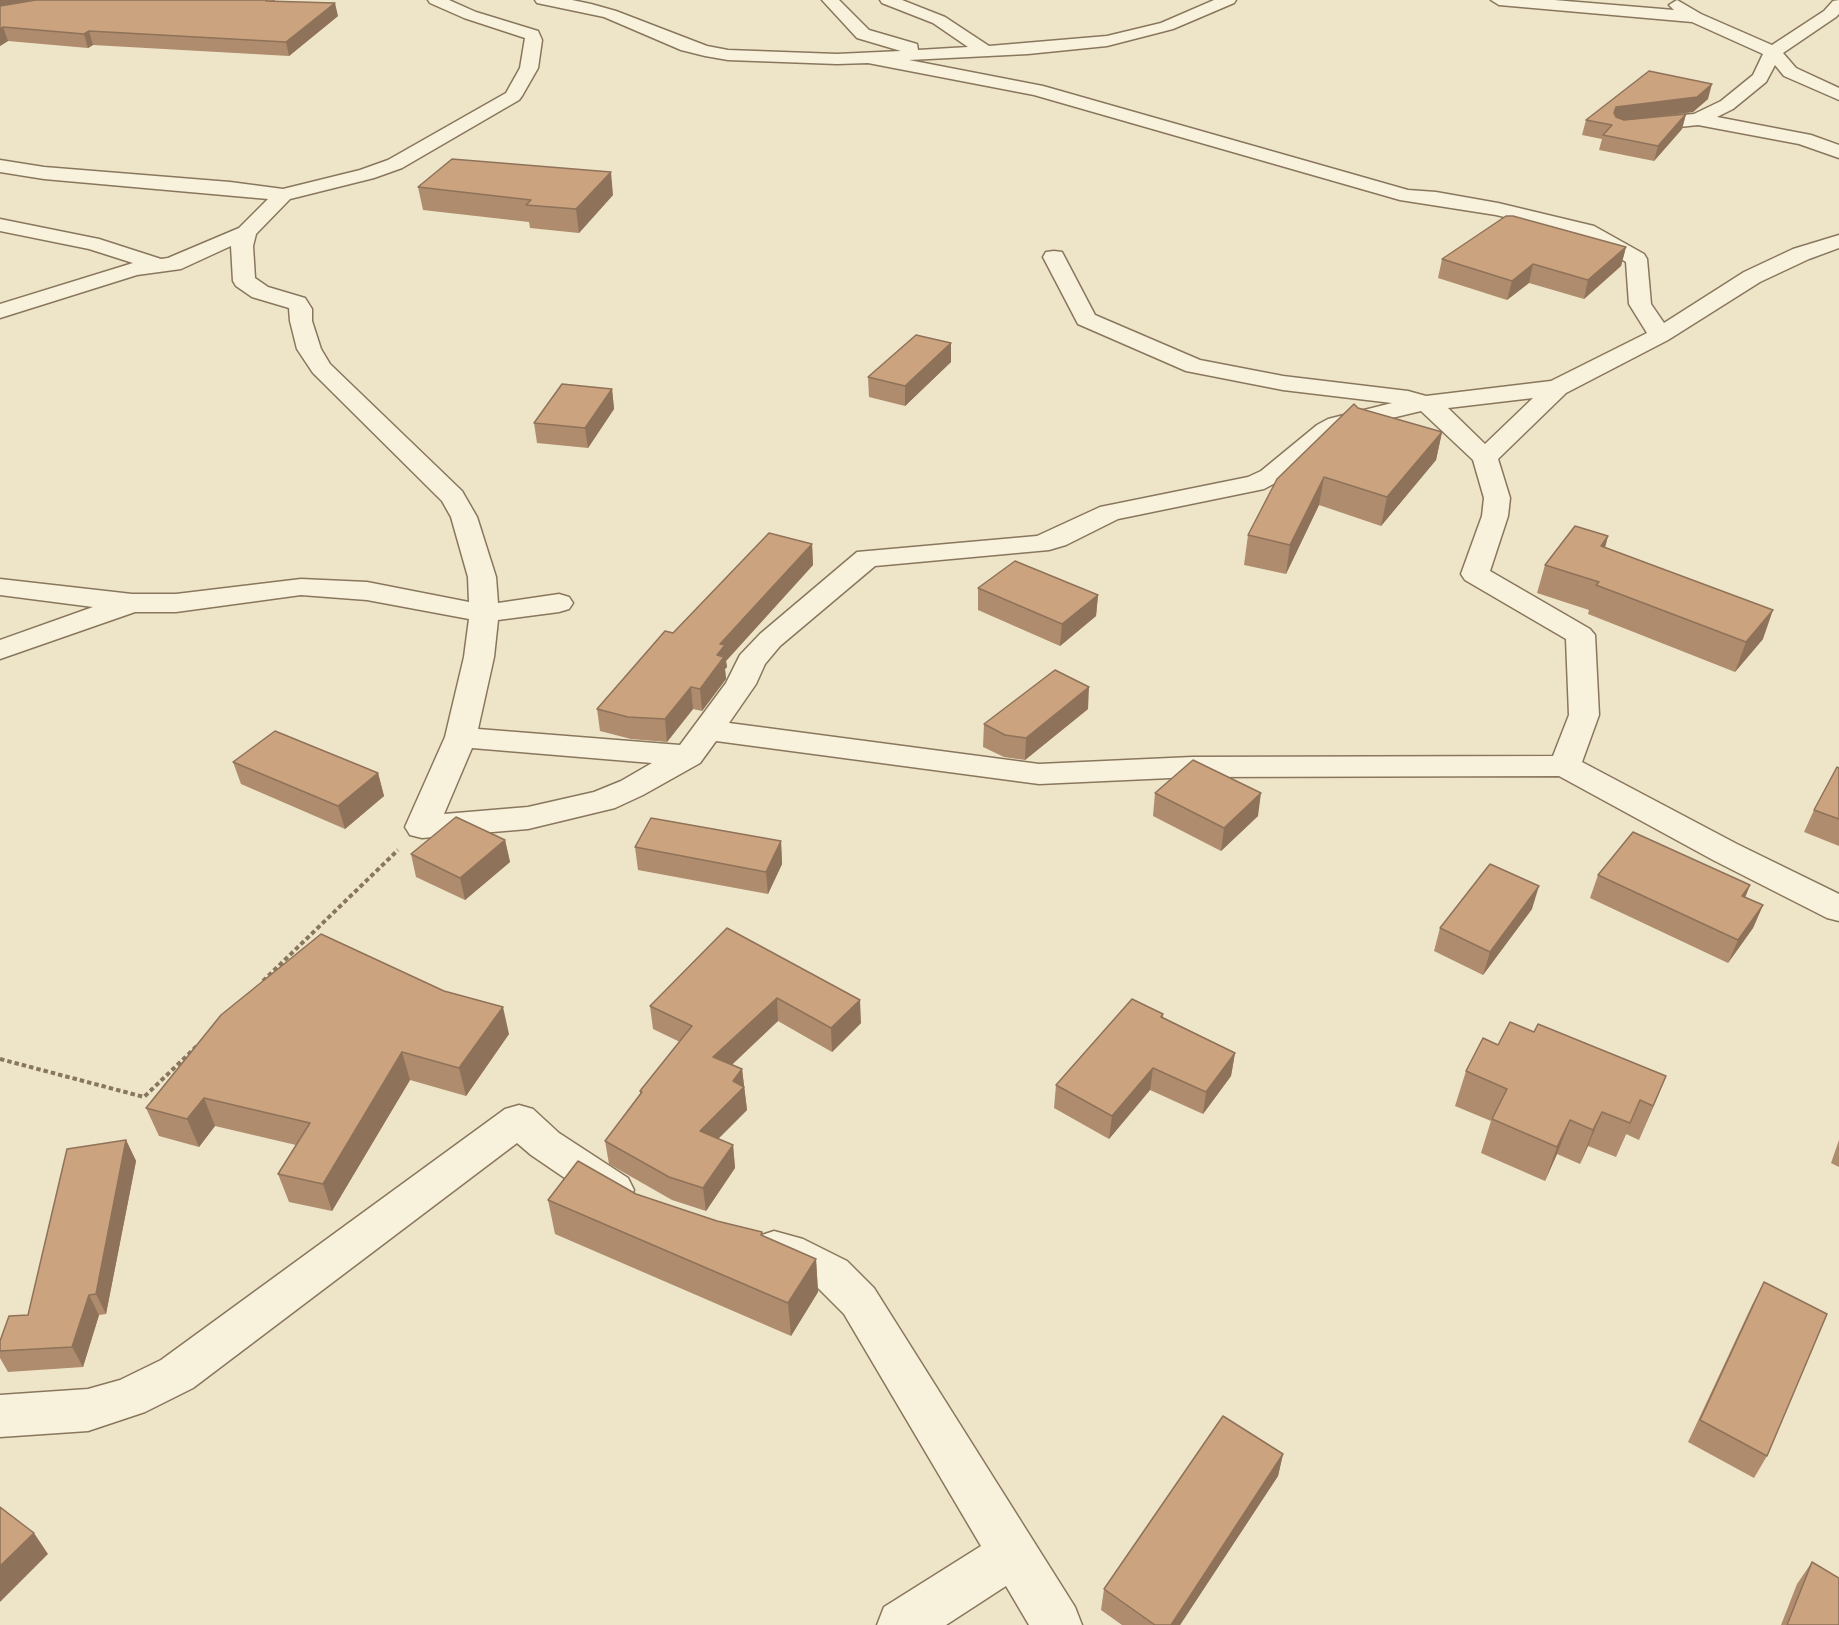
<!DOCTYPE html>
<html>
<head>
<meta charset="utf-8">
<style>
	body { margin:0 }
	canvas { display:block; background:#eee4c8 }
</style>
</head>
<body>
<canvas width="1839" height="1625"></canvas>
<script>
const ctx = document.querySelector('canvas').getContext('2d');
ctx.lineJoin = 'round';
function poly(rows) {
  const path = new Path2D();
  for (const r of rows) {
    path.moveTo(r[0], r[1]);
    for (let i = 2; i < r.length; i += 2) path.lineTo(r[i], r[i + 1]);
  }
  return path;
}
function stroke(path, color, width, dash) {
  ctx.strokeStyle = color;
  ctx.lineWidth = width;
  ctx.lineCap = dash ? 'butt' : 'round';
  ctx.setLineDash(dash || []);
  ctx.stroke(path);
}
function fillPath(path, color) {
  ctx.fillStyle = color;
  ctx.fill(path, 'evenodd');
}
const minor = poly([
	[428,0,449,0,476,12,538,31,542,40,538,68,522,96,519,100,402,168,374,178,290,199,256,234,253,246,255,278,268,287,305,298,312,309,312,321,321,349,330,364,462,491,477,517,496,577,498,603,559,594,569,597,573,603,569,609,559,612,498,620,494,657,478,729,680,745,726,683,740,655,760,634,857,552,1037,536,1100,507,1248,477,1261,471,1317,425,1328,419,1392,403,1283,390,1186,371,1078,324,1043,257,1046,252,1054,251,1062,252,1095,315,1200,360,1283,376,1408,391,1426,396,1551,381,1647,333,1629,304,1626,262,1581,235,1496,215,1400,200,1034,95,868,63,837,64,728,60,705,56,681,50,604,17,537,3,535,0,572,0,591,4,616,11,707,46,728,50,837,54,901,51,857,38,822,0,839,0,869,30,917,44,918,50,968,47,933,23,882,3,880,0,902,0,945,17,989,46,1107,36,1161,23,1214,0,1236,0,1234,3,1173,29,1107,46,1028,54,909,60,1043,86,1408,190,1436,192,1498,203,1594,226,1644,254,1647,259,1651,304,1664,323,1744,272,1793,249,1839,235,1839,248,1809,259,1760,282,1668,340,1566,393,1498,459,1510,498,1508,516,1490,571,1590,629,1595,635,1599,715,1582,762,1737,844,1839,894,1839,921,1827,918,1713,860,1559,776,1192,777,1039,784,716,741,700,763,643,795,615,808,528,829,422,838,410,835,405,827,445,737,464,657,469,619,367,600,301,595,176,612,135,612,0,659,0,640,93,607,0,595,0,579,132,594,176,594,301,579,367,582,469,602,468,577,451,517,442,501,313,373,297,349,290,321,289,308,252,297,236,286,233,281,231,246,181,269,137,275,0,318,0,304,133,263,89,249,0,231,0,219,99,239,161,259,168,258,239,228,268,199,44,179,0,172,0,160,44,167,230,182,283,189,360,170,388,160,506,93,520,68,525,38,464,18,430,3,428,0],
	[1533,398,1485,444,1448,408,1533,398],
	[1421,411,1473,460,1484,498,1482,516,1461,574,1465,580,1566,639,1569,715,1553,756,1192,757,1039,764,729,723,756,684,765,664,780,646,875,566,1049,550,1066,545,1118,519,1264,489,1279,481,1335,435,1346,429,1421,411],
	[472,748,652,763,621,781,594,792,528,807,444,814,472,748],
	[1491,0,1554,0,1674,10,1669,5,1677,0,1701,14,1772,45,1824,11,1833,1,1839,0,1839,14,1836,17,1783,53,1796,68,1839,88,1839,100,1784,76,1775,65,1766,82,1733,109,1717,117,1811,135,1839,145,1839,158,1799,144,1698,125,1641,131,1634,129,1632,125,1634,121,1641,119,1694,114,1721,101,1753,75,1763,54,1692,22,1499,5,1491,0],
	[519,1105,533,1109,559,1133,628,1178,634,1190,628,1202,614,1207,600,1202,531,1155,517,1143,193,1388,145,1412,88,1431,0,1437,0,1395,88,1389,120,1380,161,1360,505,1109,519,1105],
	[774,1231,803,1239,847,1261,874,1288,1075,1607,1082,1625,1029,1625,1006,1586,946,1625,877,1625,884,1607,981,1546,844,1314,817,1287,780,1268,759,1262,753,1249,759,1236,774,1231]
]);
stroke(minor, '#89775d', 3);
stroke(poly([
	[263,981,398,850],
	[0,1059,144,1097,198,1045]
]), '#89775d', 4, [4.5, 3]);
fillPath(minor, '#f8f1dc');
fillPath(poly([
	[0,0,275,0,275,1,338,16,289,56,93,45,88,48,8,41,0,46],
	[1708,99,1693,112,1638,119,1686,114,1682,129,1654,161,1599,150,1602,139,1582,135,1586,120],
	[418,187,613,195,579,233,530,228,529,222,423,210],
	[1626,247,1621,266,1584,299,1529,283,1507,300,1438,278,1442,259],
	[951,362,905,406,869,397,868,377],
	[612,389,614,409,588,448,537,443,534,423],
	[1358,408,1442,432,1436,460,1381,526,1319,505,1286,574,1244,565,1248,535],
	[1608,536,1605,548,1763,639,1735,672,1588,614,1589,610,1537,593,1545,565],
	[812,544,813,565,726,661,727,667,725,669,726,679,702,711,693,709,667,742,631,739,600,731,597,709,673,633],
	[978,588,1098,595,1096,616,1060,646,978,610],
	[1088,709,1025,760,1004,757,983,747,984,724],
	[233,762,378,773,384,796,345,829,241,784],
	[1839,768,1839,846,1804,832,1814,810],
	[1155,793,1258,816,1221,851,1153,816],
	[505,840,510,862,465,900,416,877,411,854],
	[781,841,782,864,768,894,638,870,635,847],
	[1598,875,1750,885,1745,897,1763,905,1753,928,1728,963,1590,898],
	[1532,909,1483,975,1434,951,1440,928],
	[727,928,861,1023,832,1052,778,1021,732,1064,742,1069,747,1110,718,1139,733,1145,735,1168,706,1211,672,1200,609,1164,605,1141,640,1094,640,1091,680,1042,653,1029,650,1006],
	[1163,1014,1163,1017,1235,1053,1231,1076,1203,1114,1150,1090,1109,1139,1054,1108,1056,1085],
	[221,1015,509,1034,466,1096,410,1080,332,1211,289,1202,278,1174,296,1145,215,1126,199,1147,159,1136,146,1108],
	[1534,1032,1666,1076,1639,1140,1626,1134,1616,1157,1588,1146,1580,1164,1557,1154,1545,1181,1481,1153,1491,1121,1455,1106,1466,1071],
	[126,1140,136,1161,106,1314,99,1315,83,1367,8,1372,0,1358,0,1351,28,1315],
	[1839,1140,1839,1167,1831,1163],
	[636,1194,717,1221,762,1232,763,1236,816,1259,818,1292,791,1336,555,1234,548,1200],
	[1764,1282,1767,1456,1754,1478,1688,1442,1752,1305],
	[1283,1454,1278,1476,1180,1625,1122,1625,1101,1610,1104,1589],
	[1812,1562,1839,1625,1781,1625,1797,1584]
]), '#af8c6d');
fillPath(poly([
	[0,0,34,0,0,6],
	[335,3,338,16,289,56,286,42],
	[3,27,8,41,0,46,0,29],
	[89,31,93,45,88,48,84,34],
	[1712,84,1708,99,1693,112,1612,122,1610,128,1616,107],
	[1686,114,1682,129,1654,161,1658,146],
	[611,172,613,195,579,233,576,209],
	[1626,247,1621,266,1584,299,1588,280],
	[1533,264,1529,283,1507,300,1512,281],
	[951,343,951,362,905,406,905,386],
	[612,389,614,409,588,448,585,428],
	[1442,432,1436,460,1381,526,1387,497],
	[1324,477,1319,505,1286,574,1290,545],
	[1608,536,1600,565,1601,546],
	[812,544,813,565,726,661,727,667,725,669,726,679,702,711,700,689,717,655,720,644],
	[1098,595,1096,616,1060,646,1062,624],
	[1773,610,1763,639,1735,672,1746,642],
	[691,687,693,709,667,742,665,719],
	[1089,687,1088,709,1025,760,1026,738],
	[378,773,384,796,345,829,338,806],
	[1261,793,1258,816,1221,851,1224,828],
	[505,840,510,862,465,900,460,878],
	[781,841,782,864,768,894,766,872],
	[1750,885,1741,908,1742,896],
	[1539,886,1532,909,1483,975,1490,952],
	[1763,905,1753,928,1728,963,1738,940],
	[777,998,778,1021,716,1080,713,1057],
	[860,1000,861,1023,832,1052,831,1028],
	[503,1007,509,1034,466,1096,459,1068],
	[402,1052,410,1080,332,1211,323,1184],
	[1235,1053,1231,1076,1203,1114,1206,1092],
	[1153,1068,1150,1090,1109,1139,1112,1116],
	[742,1069,747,1110,703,1154,700,1131,733,1081],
	[1666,1076,1652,1110,1639,1140,1653,1106],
	[204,1098,215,1126,199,1147,187,1119],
	[1640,1100,1626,1134,1616,1157],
	[1602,1112,1588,1146,1580,1164,1593,1130],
	[1570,1120,1557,1154,1545,1181,1557,1147],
	[126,1140,136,1161,106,1314,96,1294],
	[733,1145,735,1168,706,1211,703,1188],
	[816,1259,818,1292,791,1336,788,1303],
	[89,1295,99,1315,83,1367,72,1347],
	[1283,1454,1278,1476,1180,1625,1171,1625],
	[34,1533,48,1554,0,1602,0,1566]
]), '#8e7259');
const building = poly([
	[36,0,266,0,266,1,335,3,286,42,89,31,84,34,3,27,0,29,0,6,36,0],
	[1649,71,1712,84,1697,97,1616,107,1614,113,1616,117,1624,120,1686,114,1658,146,1603,135,1612,125,1586,120,1649,71],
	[452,159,611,172,576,209,526,205,531,200,418,187,452,159],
	[1506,216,1513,216,1626,247,1588,280,1533,264,1512,281,1442,259,1506,216],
	[916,335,951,343,905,386,868,377,916,335],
	[562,384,612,389,585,428,534,423,562,384],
	[1354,404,1358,408,1442,432,1387,497,1324,477,1290,545,1248,535,1277,479,1354,404],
	[1575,526,1608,536,1601,546,1773,610,1746,642,1596,585,1599,582,1545,565,1575,526],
	[769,533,812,544,720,644,725,645,717,655,724,657,700,689,691,687,665,719,628,717,597,709,665,631,673,633,769,533],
	[1015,561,1098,595,1062,624,978,588,1015,561],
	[1055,670,1089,687,1026,738,1005,735,984,724,1055,670],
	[275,731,378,773,338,806,233,762,275,731],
	[1193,760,1261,793,1224,828,1155,793,1193,760],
	[1837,767,1839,768,1839,819,1814,810,1837,767],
	[456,817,505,840,460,878,411,854,456,817],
	[651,818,781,841,766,872,635,847,651,818],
	[1633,832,1750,885,1742,896,1763,905,1738,940,1598,875,1633,832],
	[1490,864,1539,886,1490,952,1440,928,1490,864],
	[727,928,860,1000,831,1028,777,998,713,1057,742,1069,733,1081,744,1087,700,1131,733,1145,703,1188,669,1177,605,1141,642,1092,640,1091,692,1026,650,1006,727,928],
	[321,934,444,991,503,1007,459,1068,402,1052,323,1184,278,1174,310,1123,204,1098,187,1119,146,1108,221,1015,321,934],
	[1132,999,1163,1014,1161,1017,1235,1053,1206,1092,1153,1068,1112,1116,1056,1085,1132,999],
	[1510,1022,1534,1032,1538,1024,1666,1076,1653,1106,1640,1100,1630,1123,1602,1112,1593,1130,1570,1120,1557,1147,1492,1119,1507,1089,1466,1071,1483,1038,1498,1045,1510,1022],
	[126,1140,96,1294,89,1295,72,1347,0,1351,0,1341,9,1316,28,1315,67,1149,126,1140],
	[578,1161,636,1194,717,1221,762,1232,761,1235,816,1259,788,1303,548,1200,578,1161],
	[1764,1282,1827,1314,1767,1456,1700,1420,1764,1282],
	[1223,1416,1283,1454,1171,1625,1155,1625,1104,1589,1223,1416],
	[0,1507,34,1533,0,1566,0,1507],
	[1812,1562,1839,1578,1839,1625,1787,1625,1812,1562]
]);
fillPath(building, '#cba37f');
stroke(building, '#8e7259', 1.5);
</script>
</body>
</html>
